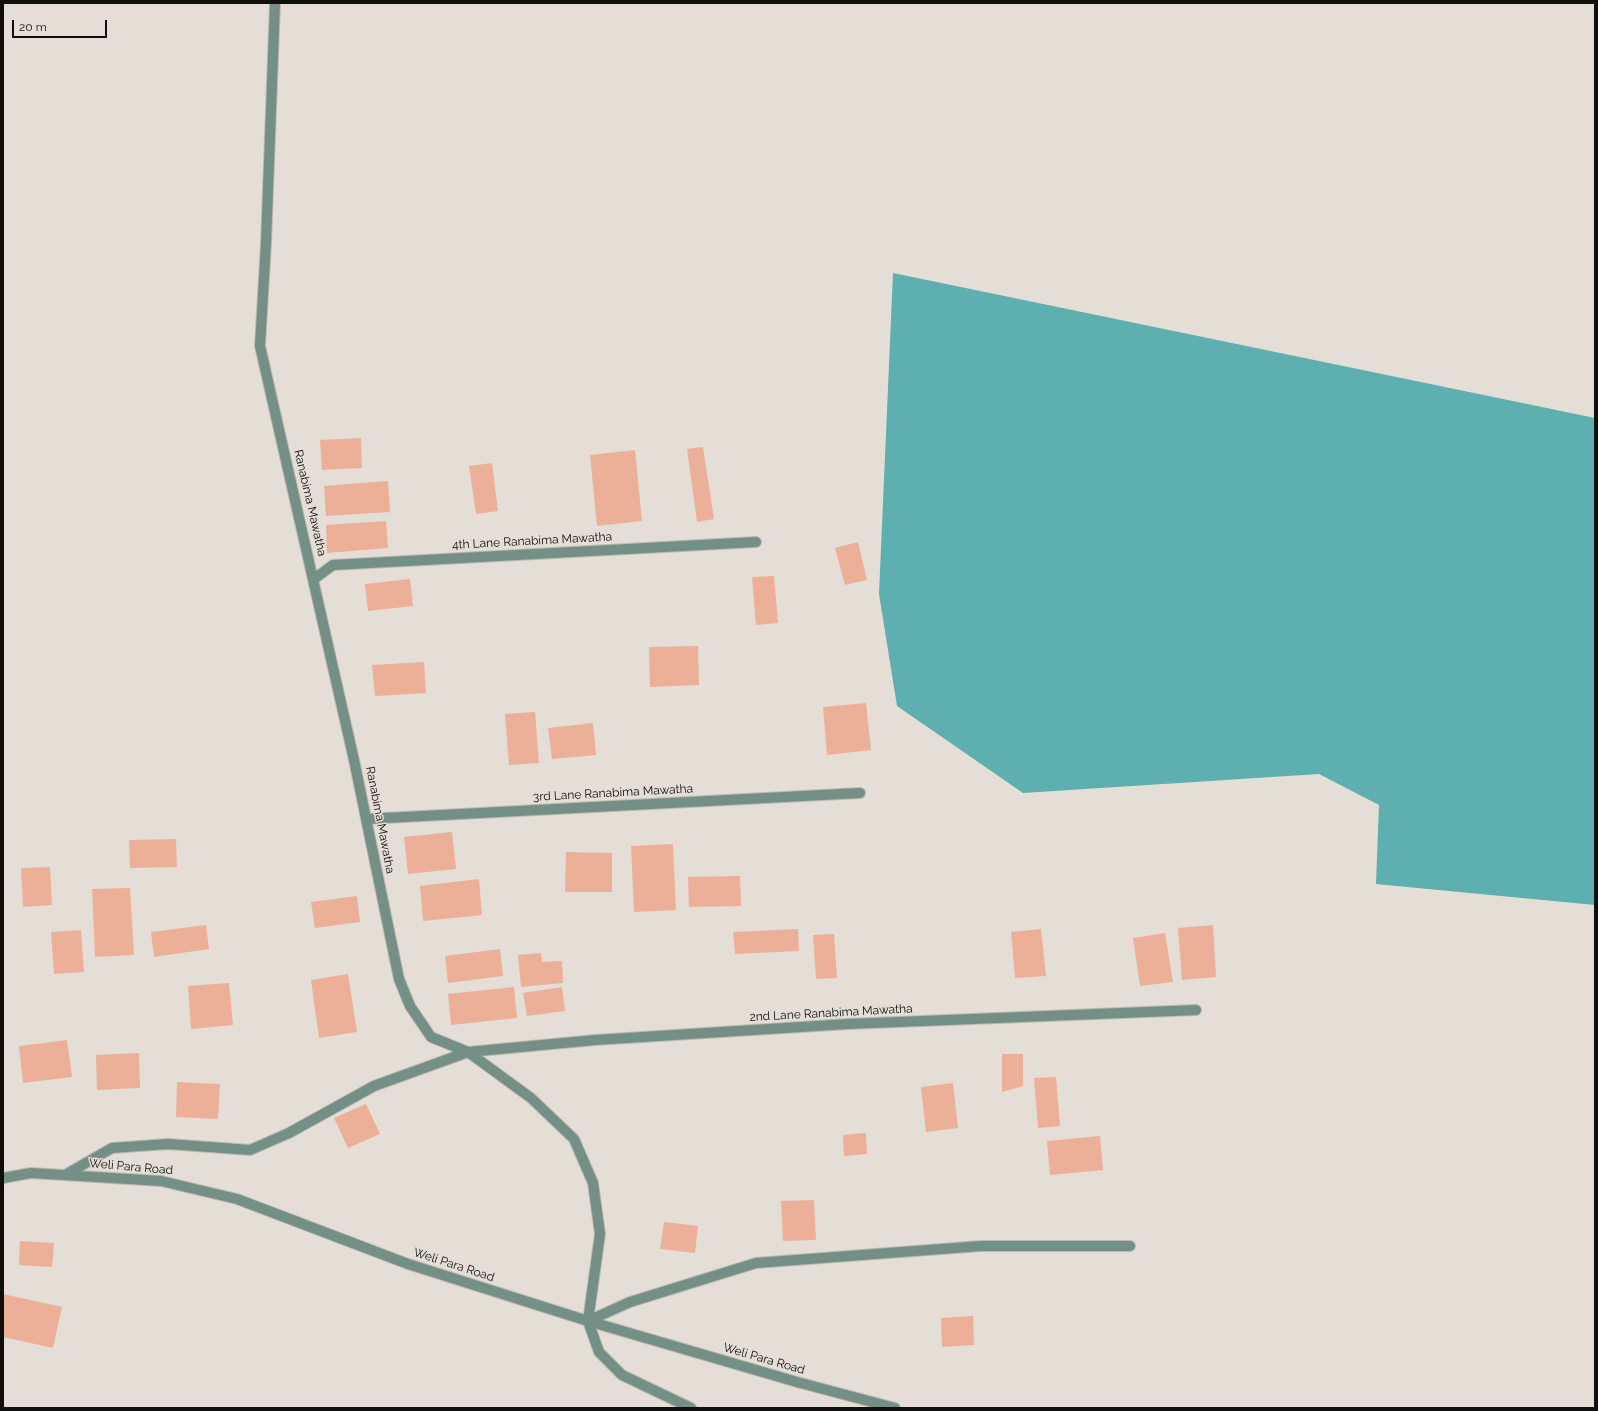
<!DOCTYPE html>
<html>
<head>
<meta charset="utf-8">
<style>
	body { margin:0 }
	#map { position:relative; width:1598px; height:1411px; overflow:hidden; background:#e4ded7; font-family:Raleway,sans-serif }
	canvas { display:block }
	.frame { position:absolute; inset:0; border:4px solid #110f0c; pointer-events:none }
	.scale { position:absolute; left:12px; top:20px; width:95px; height:18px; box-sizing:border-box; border:2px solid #110f0c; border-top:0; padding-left:5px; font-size:12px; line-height:14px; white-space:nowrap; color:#110f0c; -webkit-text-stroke:3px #e4ded7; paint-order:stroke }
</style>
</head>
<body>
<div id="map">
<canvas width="1598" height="1411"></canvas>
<div class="frame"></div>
<div class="scale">20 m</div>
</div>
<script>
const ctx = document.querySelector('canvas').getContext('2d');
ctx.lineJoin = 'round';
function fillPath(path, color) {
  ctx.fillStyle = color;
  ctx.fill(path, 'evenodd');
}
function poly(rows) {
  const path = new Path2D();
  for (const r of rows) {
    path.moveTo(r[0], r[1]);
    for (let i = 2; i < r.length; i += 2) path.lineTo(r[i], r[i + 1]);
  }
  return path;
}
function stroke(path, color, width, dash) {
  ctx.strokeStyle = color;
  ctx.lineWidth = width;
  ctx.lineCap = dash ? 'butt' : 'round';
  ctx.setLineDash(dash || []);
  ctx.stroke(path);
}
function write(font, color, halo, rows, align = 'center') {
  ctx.font = font + ' Raleway,sans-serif';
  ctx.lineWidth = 3;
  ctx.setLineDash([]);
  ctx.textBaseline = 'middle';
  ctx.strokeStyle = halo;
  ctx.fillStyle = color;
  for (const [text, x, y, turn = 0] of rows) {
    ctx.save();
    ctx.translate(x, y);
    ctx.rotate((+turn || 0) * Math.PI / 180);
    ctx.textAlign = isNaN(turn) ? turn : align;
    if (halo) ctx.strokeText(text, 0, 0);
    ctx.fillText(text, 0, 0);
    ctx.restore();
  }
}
fillPath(poly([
	[893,273,1595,418,1595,905,1376,884,1379,805,1319,774,1023,793,897,706,879,594]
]), '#5eafaf');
fillPath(poly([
	[361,438,362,468,322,470,320,440],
	[703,447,714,519,697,522,687,449],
	[635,450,642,521,597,526,590,455],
	[492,463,498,511,476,514,469,466],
	[388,481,390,512,326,516,324,486],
	[386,521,388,548,327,553,326,525],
	[858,542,867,580,845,585,835,548],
	[774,576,778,623,756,625,752,577],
	[410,579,413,606,368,611,365,584],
	[698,646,699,685,650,687,649,647],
	[424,662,426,693,375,696,372,665],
	[866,703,871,750,827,755,823,707],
	[535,712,539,763,509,765,505,714],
	[593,723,596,755,552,759,548,728],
	[452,832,456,869,408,874,404,837],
	[176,839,177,867,130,868,129,840],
	[673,844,676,910,634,912,631,846],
	[566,852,612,853,612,892,565,892],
	[50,867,52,905,23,907,21,868],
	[740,876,741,906,689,907,688,877],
	[479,879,482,915,423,921,420,886],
	[130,888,134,955,95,957,92,889],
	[357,896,360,922,315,928,311,902],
	[206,925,209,949,154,957,151,932],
	[1213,925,1216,977,1182,980,1178,928],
	[798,929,799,951,735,954,733,932],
	[1041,929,1046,976,1015,978,1011,932],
	[81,930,84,972,54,974,51,932],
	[1165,933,1173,982,1140,986,1133,938],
	[834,934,837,978,816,979,813,935],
	[500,949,503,976,448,983,445,956],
	[541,953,542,962,562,961,563,983,521,987,518,955],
	[348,974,357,1032,319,1038,311,980],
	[229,983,233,1025,191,1029,188,986],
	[514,987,517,1018,451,1025,448,994],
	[562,987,565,1011,527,1016,523,993],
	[67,1040,72,1077,23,1083,19,1046],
	[139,1053,140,1088,97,1090,96,1055],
	[1002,1054,1023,1054,1023,1086,1002,1092],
	[1056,1077,1060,1126,1038,1128,1034,1078],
	[177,1082,220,1084,218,1119,176,1117],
	[953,1083,958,1128,926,1132,921,1087],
	[366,1104,380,1134,348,1148,334,1118],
	[866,1133,867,1154,844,1156,843,1135],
	[1100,1136,1103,1170,1050,1175,1047,1141],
	[814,1200,816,1240,783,1241,781,1201],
	[664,1222,698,1226,695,1253,660,1249],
	[20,1241,54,1243,52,1267,19,1265],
	[3,1294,62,1307,53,1348,3,1337],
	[973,1316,974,1345,942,1347,941,1318]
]), '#ecaf98');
const minor = poly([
	[275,3,266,243,260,346,354,760,399,979,410,1006,431,1037,468,1052,531,1098,574,1139,593,1183,600,1234,588,1321,599,1352,622,1375,691,1408],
	[314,579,333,565,756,542],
	[366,819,860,793],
	[65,1175,112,1148,168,1144,250,1150,289,1133,374,1086,468,1052,595,1040,848,1024,1196,1010],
	[3,1178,31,1173,161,1181,237,1199,408,1264,588,1321,797,1382,895,1408],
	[588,1321,630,1302,756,1263,981,1246,1130,1246]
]);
stroke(minor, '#beb9b2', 12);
stroke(minor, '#749086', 10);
write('12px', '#110f0c', '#e4ded7', [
	["Ranabima Mawatha",310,503,77],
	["4th Lane Ranabima Mawatha",532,541,-3],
	["3rd Lane Ranabima Mawatha",613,793,-3],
	["Ranabima Mawatha",380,820,79],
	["2nd Lane Ranabima Mawatha",831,1013,-3],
	["Weli Para Road",131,1167,5],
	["Weli Para Road",454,1265,18],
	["Weli Para Road",764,1359,16]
]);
</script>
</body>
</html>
